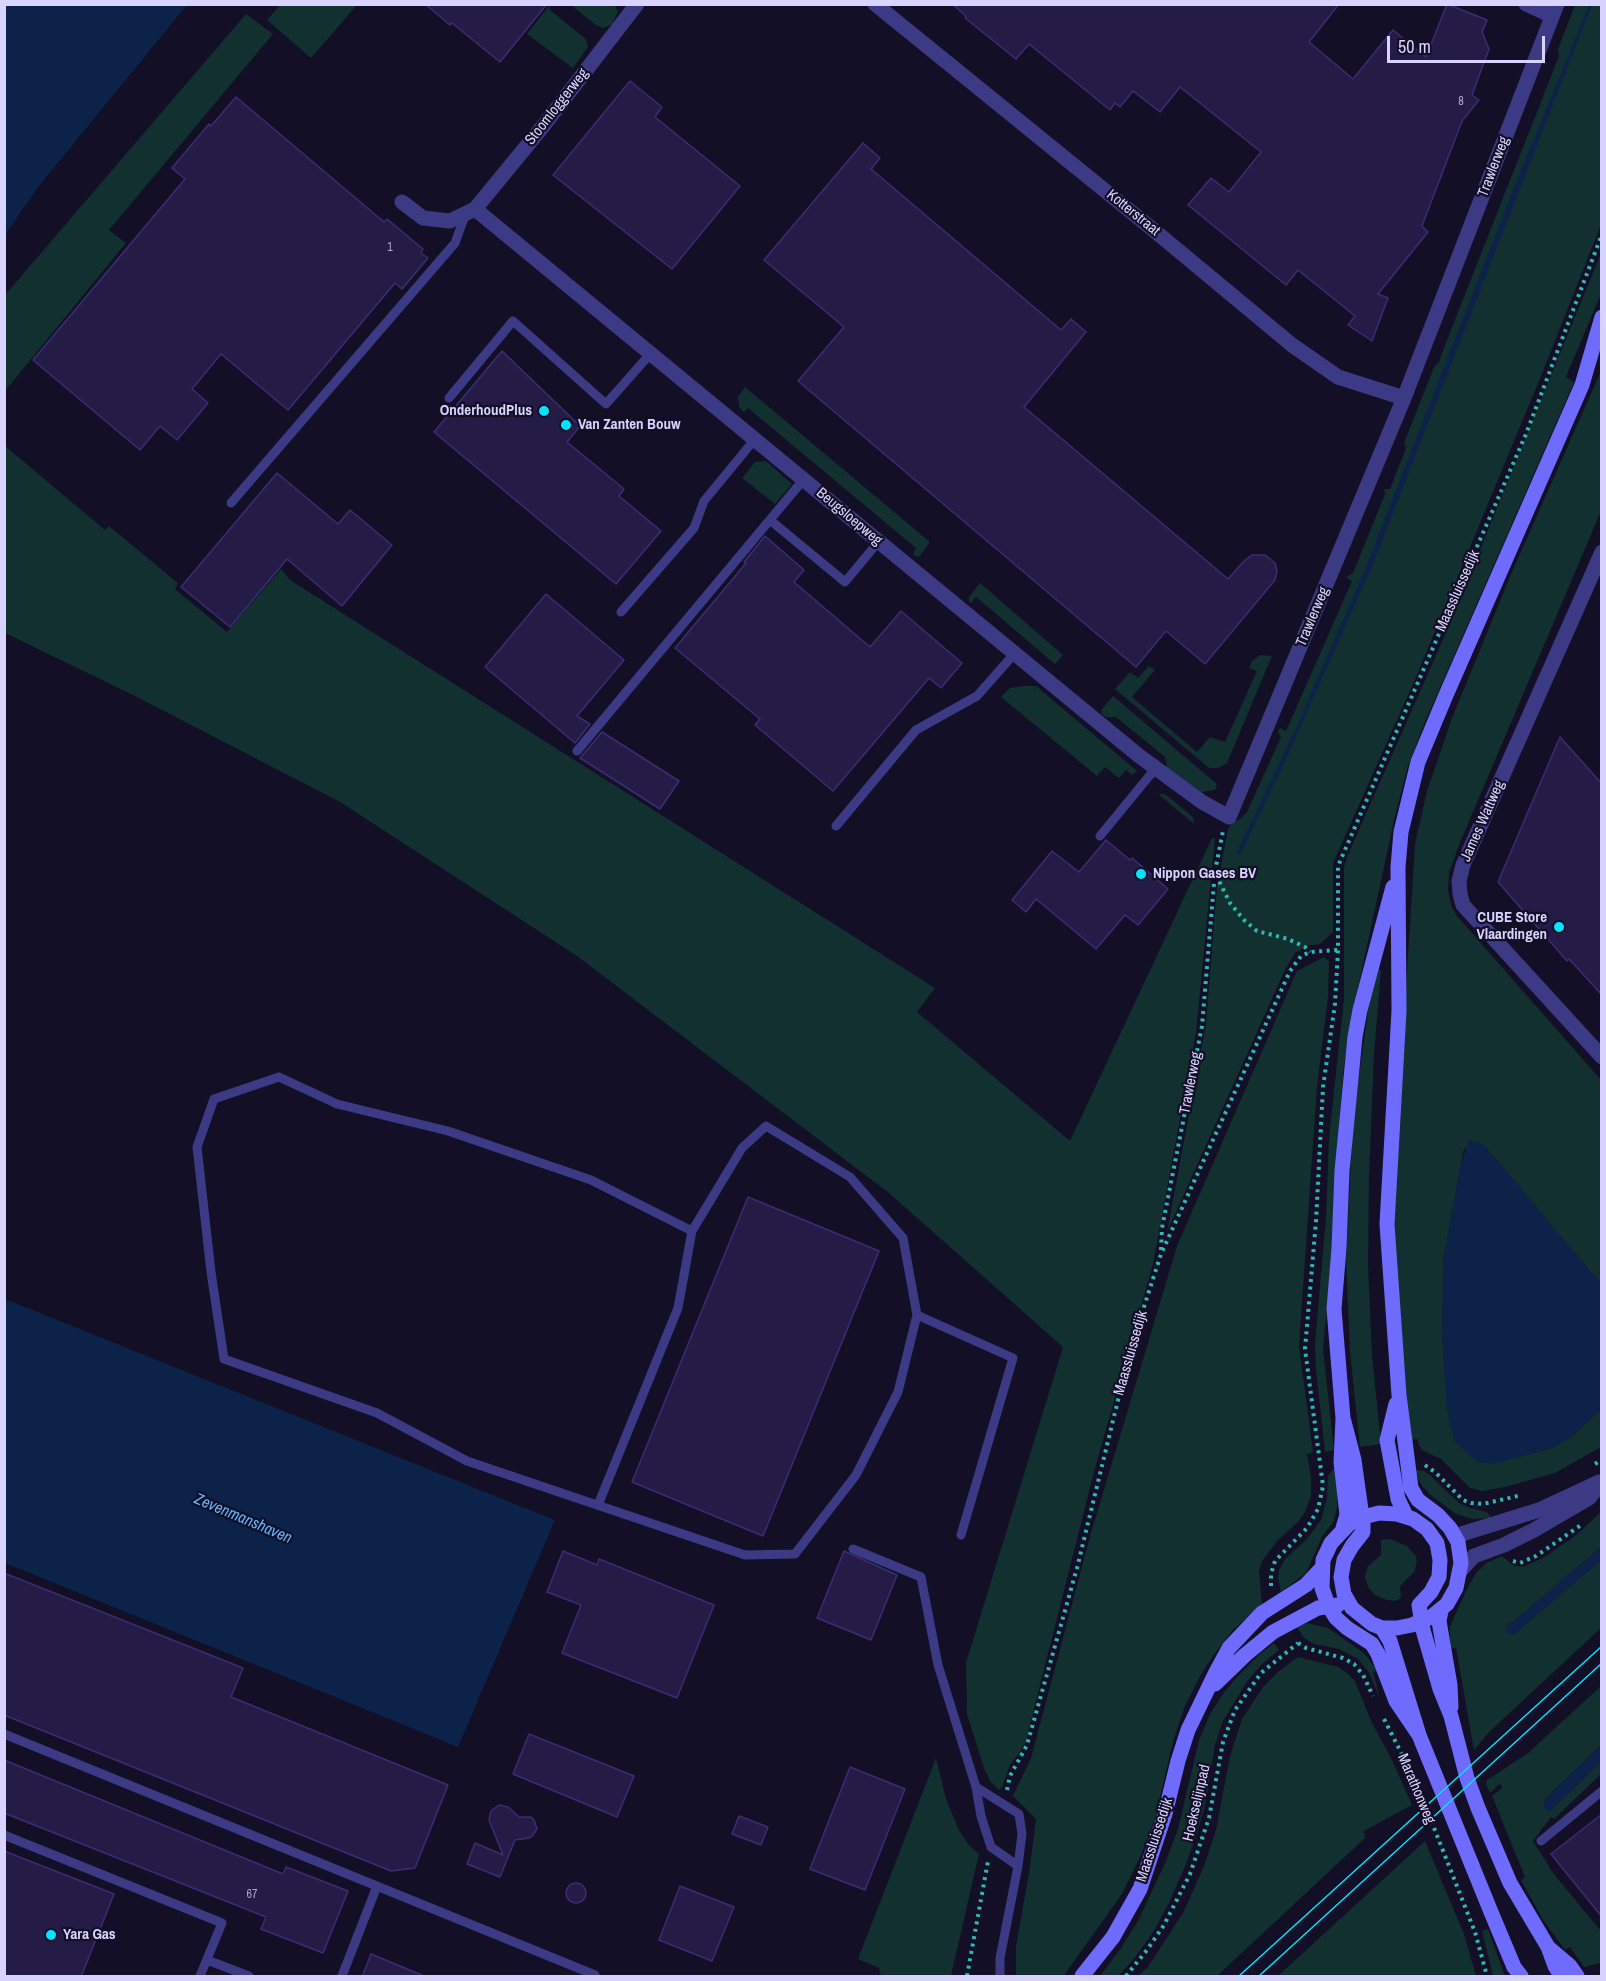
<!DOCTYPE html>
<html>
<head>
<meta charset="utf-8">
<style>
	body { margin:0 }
	#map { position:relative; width:1606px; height:1981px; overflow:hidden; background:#130f26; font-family:"Archivo Narrow",sans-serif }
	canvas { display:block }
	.frame { position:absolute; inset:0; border:6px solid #d9d4ff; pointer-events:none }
	.scale { position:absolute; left:1387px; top:36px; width:158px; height:27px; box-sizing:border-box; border:3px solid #d9d4ff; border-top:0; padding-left:8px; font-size:18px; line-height:21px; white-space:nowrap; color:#d9d4ff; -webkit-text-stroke:4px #130f26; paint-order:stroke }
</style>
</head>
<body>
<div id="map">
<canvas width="1606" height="1981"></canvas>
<div class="frame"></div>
<div class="scale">50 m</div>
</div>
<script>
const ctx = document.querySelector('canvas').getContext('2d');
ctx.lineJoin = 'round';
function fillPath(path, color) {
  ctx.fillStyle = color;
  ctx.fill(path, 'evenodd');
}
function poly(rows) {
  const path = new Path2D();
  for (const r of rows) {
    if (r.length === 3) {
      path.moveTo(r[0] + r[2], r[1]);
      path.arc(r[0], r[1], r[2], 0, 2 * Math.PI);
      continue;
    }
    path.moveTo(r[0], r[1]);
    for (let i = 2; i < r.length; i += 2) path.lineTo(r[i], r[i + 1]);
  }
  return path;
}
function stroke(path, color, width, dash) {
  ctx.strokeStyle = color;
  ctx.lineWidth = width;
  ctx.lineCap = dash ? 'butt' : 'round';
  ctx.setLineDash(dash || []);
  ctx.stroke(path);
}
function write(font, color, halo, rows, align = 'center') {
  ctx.font = font + ' "Archivo Narrow",sans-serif';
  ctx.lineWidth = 4.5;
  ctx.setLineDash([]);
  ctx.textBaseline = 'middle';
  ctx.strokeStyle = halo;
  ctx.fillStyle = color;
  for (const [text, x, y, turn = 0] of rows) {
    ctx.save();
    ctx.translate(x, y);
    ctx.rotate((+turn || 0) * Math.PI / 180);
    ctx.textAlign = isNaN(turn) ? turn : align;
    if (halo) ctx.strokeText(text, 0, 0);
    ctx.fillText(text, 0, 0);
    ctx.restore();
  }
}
fillPath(poly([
	[280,5,280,4,357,5,311,58,267,20],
	[571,5,615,5,618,12,612,24,604,28,597,26],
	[1575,5,1601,5,1601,225,1539,381,1414,682,1333,863,1333,932,1320,944,1306,946,1295,953,1285,970,1167,1232,1206,1024,1217,887,1228,829,1232,823,1240,819,1247,812,1281,737,1278,732,1280,728,1286,731,1352,581,1346,577,1353,573,1385,494,1384,489,1390,489,1406,448,1404,443,1434,367,1439,362,1447,340,1559,56,1558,49],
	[549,6,551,11,586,39,588,47,573,68,527,34],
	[246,14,273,34,109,230,126,243,5,391,5,295],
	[1601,253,1601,294,1566,377,1574,382,1425,722,1408,766,1395,816,1354,1006,1344,1065,1339,1123,1333,1242,1323,1349,1334,1450,1325,1452,1316,1370,1315,1343,1326,1217,1329,1138,1344,999,1344,868,1347,857,1448,628],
	[1601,371,1601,511,1459,845,1449,873,1448,890,1451,905,1457,916,1601,1080,1601,1284,1482,1144,1464,1149,1443,1262,1447,1410,1455,1442,1550,1449,1572,1436,1601,1409,1601,1447,1555,1473,1505,1487,1482,1491,1470,1488,1441,1459,1422,1450,1419,1445,1418,1439,1410,1440,1392,1212,1415,844,1427,791,1452,718,1512,572],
	[745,387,930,542,919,557,913,555,916,548,748,408,744,412,739,407,738,397],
	[5,446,105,530,109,526,178,583,175,589,227,632,281,569,290,580,935,988,917,1012,1070,1141,1212,838,1215,838,1196,1033,1153,1264,1095,1468,1026,1741,1020,1752,1010,1765,1002,1787,999,1790,990,1781,984,1768,967,1714,966,1663,1063,1347,889,1193,577,956,340,802,135,696,5,633],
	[766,461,792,484,775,504,742,478,755,462],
	[980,583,1063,655,1055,664,976,597,971,603,969,601,969,597],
	[1260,655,1272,656,1227,763,1218,768,1209,768,1115,689,1130,672,1138,678,1149,666,1155,670,1132,697,1197,752,1210,737,1225,742,1257,671,1249,668,1252,661],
	[1025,686,1036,686,1137,771,1132,775,1126,770,1119,778,1105,767,1097,776,1001,697,1010,688],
	[1113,696,1217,784,1215,790,1201,792,1167,768,1165,757,1116,717,1106,717,1101,714,1102,709],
	[1158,794,1165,794,1193,817,1194,824],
	[1324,957,1329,961,1328,997,1317,1087,1299,1346,1313,1452,1307,1454,1311,1478,1311,1496,1305,1512,1298,1522,1278,1540,1262,1561,1259,1571,1262,1604,1233,1630,1215,1653,1200,1676,1185,1706,1174,1738,1155,1818,1142,1853,1122,1894,1065,1974,1061,1976,1016,1976,1016,1946,1029,1873,1036,1819,1013,1796,1031,1758,1091,1533,1177,1246,1297,971],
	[1374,969,1381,970,1374,1054,1369,1176,1368,1265,1372,1354,1381,1444,1360,1447,1350,1352,1346,1262,1353,1119],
	[1333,1469,1336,1469,1337,1487,1337,1507,1334,1521,1322,1537,1306,1573,1281,1592,1278,1578,1279,1570,1285,1559,1306,1540,1321,1520,1327,1498,1328,1476],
	[1416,1470,1424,1471,1430,1475,1459,1503,1470,1508,1487,1512,1491,1518,1473,1519,1456,1514,1433,1497,1422,1486,1415,1472],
	[1601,1512,1601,1547,1506,1628,1513,1635,1601,1560,1601,1628,1488,1733,1474,1750,1456,1648,1450,1649,1450,1626,1469,1585,1476,1573,1486,1563,1502,1556,1513,1565,1522,1567,1543,1558,1575,1536],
	[1390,1539,1407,1546,1415,1555,1417,1560,1415,1571,1400,1586,1401,1598,1396,1601,1387,1600,1375,1595,1368,1587,1365,1577,1368,1566,1381,1555,1381,1540],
	[1307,1623,1328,1628,1364,1653,1377,1670,1373,1672,1380,1699,1370,1674,1358,1659,1339,1649,1314,1644,1304,1638,1297,1627],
	[1274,1643,1279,1650,1261,1665,1246,1683,1223,1721,1215,1745,1205,1805,1196,1837,1184,1869,1169,1903,1154,1931,1133,1960,1118,1976,1100,1976,1121,1948,1139,1919,1166,1861,1178,1829,1199,1740,1210,1714,1223,1694,1237,1677,1261,1653],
	[1298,1657,1338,1667,1347,1673,1355,1681,1372,1723,1392,1760,1412,1805,1364,1831,1365,1838,1217,1976,1138,1976,1148,1967,1184,1911,1204,1866,1216,1830,1230,1756,1242,1719,1263,1687,1279,1671],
	[1601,1686,1601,1745,1544,1800,1549,1811,1601,1762,1601,1774,1554,1819,1551,1817,1533,1841,1553,1873,1601,1931,1601,1963,1584,1967,1570,1947,1565,1950,1543,1920,1521,1880,1525,1877,1492,1796,1503,1787,1499,1784,1490,1793,1486,1784,1487,1780,1528,1753],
	[936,1758,946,1799,959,1830,968,1844,979,1854,951,1976,881,1976,879,1968,858,1959],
	[1425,1841,1464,1934,1476,1976,1278,1976],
	[1488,1929,1497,1954,1505,1976,1493,1976,1482,1931]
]), '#12302f');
fillPath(poly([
	[5,4,187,5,39,186,5,235],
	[1589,5,1592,5,1371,569,1282,768,1240,855,1236,854,1296,728,1366,567,1519,175],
	[1469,1140,1482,1144,1498,1161,1601,1284,1601,1409,1572,1436,1550,1449,1492,1464,1477,1462,1455,1442,1447,1410,1442,1335,1443,1262,1460,1167],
	[5,1299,555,1520,458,1747,5,1563],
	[1601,1547,1601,1560,1513,1635,1507,1633,1506,1628],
	[1601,1745,1601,1762,1549,1812,1544,1807,1544,1800]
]), '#0c2248');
const building = poly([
	[425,4,547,4,500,62,452,23,450,25,425,4],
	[952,4,1339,4,1309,42,1353,79,1393,30,1426,57,1447,4,1487,20,1482,32,1489,49,1472,95,1479,100,1462,121,1422,226,1428,232,1378,294,1388,298,1372,341,1348,325,1355,316,1298,270,1286,285,1188,205,1211,178,1229,192,1261,152,1180,87,1160,112,1133,91,1120,107,1115,103,1110,110,1029,44,1016,59,965,18,966,16,952,4],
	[630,81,662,107,655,117,740,186,672,269,553,175,630,81],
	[236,97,384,222,387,219,423,249,421,253,428,258,402,289,395,283,288,410,221,354,192,389,208,403,177,440,160,426,140,450,33,360,185,179,172,168,209,124,211,126,236,97],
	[863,143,880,158,871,169,1061,330,1071,319,1086,332,1024,407,1228,579,1245,560,1252,555,1265,555,1275,563,1277,571,1275,580,1205,664,1166,631,1136,667,798,381,844,327,764,260,863,143],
	[502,351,580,426,567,442,624,489,619,496,661,531,616,584,434,432,502,351],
	[277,473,338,524,350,510,392,545,342,606,287,559,230,627,181,587,277,473],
	[765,536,804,570,794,582,870,647,901,611,962,663,941,688,929,678,833,791,755,725,760,719,675,648,746,563,744,562,765,536],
	[546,594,624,660,577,716,590,724,575,743,485,667,546,594],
	[602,732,679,781,660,809,580,758,602,732],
	[1560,737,1602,784,1602,995,1569,959,1567,961,1498,882,1560,737],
	[1106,840,1130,860,1132,858,1168,889,1138,925,1125,915,1096,949,1036,899,1026,912,1012,900,1052,851,1079,872,1106,840],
	[748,1197,879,1251,763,1536,632,1482,748,1197],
	[563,1551,597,1565,599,1559,714,1605,677,1698,562,1653,581,1605,547,1592,563,1551],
	[844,1551,897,1575,871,1640,817,1618,844,1551],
	[4,1573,243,1668,231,1697,448,1785,415,1868,391,1871,4,1715,4,1573],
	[529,1734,634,1776,617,1817,513,1774,529,1734],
	[4,1760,283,1874,286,1867,348,1891,323,1953,261,1929,266,1917,4,1813,4,1760],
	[850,1767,905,1789,865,1890,810,1869,850,1767],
	[499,1805,508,1807,519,1817,531,1817,534,1820,537,1829,532,1836,529,1838,515,1840,500,1877,467,1864,475,1843,503,1855,489,1820,491,1811,499,1805],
	[1602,1814,1602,1917,1551,1854,1602,1814],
	[739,1816,768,1827,761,1845,732,1834,739,1816],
	[4,1851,114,1894,81,1977,4,1977,4,1851],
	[576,1893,10],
	[680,1886,734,1907,712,1961,659,1940,680,1886],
	[371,1954,424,1976,424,1977,362,1977,371,1954]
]);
fillPath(building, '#241b47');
stroke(building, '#3b2d73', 1.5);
stroke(poly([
	[1216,875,1230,903,1244,920,1257,931,1288,939,1305,947,1310,952],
	[1161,1250,1162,1228,1202,1026,1215,871,1223,831],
	[1595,1464,1602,1459],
	[1425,1465,1436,1473,1463,1500,1471,1503,1483,1504,1522,1495],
	[1513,1561,1520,1563,1536,1556,1581,1525],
	[1271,1586,1271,1574,1275,1561,1307,1528,1318,1509,1323,1486,1305,1349,1316,1221,1323,1087,1335,1004,1338,950,1338,866,1526,434,1602,234],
	[1298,1643,1306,1648,1343,1658,1354,1664,1363,1675,1373,1696],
	[1384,1719,1416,1782,1475,1932,1487,1976],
	[1007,1790,1010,1776,1027,1745,1077,1568,1131,1347,1161,1254,1290,971,1301,956,1310,952,1338,950],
	[967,1976,988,1861],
	[1126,1976,1147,1950,1164,1925,1190,1874,1209,1818,1223,1742,1235,1710,1261,1673,1298,1643]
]), '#2fb8b0', 4, [3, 4.5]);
stroke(poly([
	[449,398,513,321,606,404,651,353],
	[231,503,455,243,466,213],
	[770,520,845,582,879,541],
	[621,612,694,528,704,501,755,439],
	[577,751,804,479],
	[836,826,916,730,977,696,1015,653],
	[1100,836,1155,769],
	[279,1077,337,1104,448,1131,591,1180,692,1231,742,1148,766,1126,850,1177,903,1238,917,1315,898,1392,856,1475,795,1554,745,1555,467,1461,377,1413,224,1359,211,1272,197,1147,214,1099,279,1077],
	[917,1315,1013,1358,961,1535],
	[598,1505,678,1308,692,1231],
	[853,1549,921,1577,938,1665,976,1787,981,1816,991,1847,1018,1866],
	[4,1734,595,1975,594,1976],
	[976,1787,1019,1814,1022,1834,1018,1866,1000,1958,1000,1976],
	[4,1835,222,1923,200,1976],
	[1541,1841,1602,1791],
	[207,1960,249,1976],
	[342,1976,377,1886]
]), '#3d3a85', 9);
stroke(poly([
	[875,4,1156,232,1292,345,1338,377,1404,398],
	[1526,4,1552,16],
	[402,202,423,218,450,221,475,209,544,125,637,4],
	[475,209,1138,755,1202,802,1229,817,1404,398,1557,4],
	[1602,552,1463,865,1459,881,1460,894,1463,905,1602,1057],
	[1455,1536,1539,1510,1599,1482],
	[1461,1570,1474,1556,1504,1545,1534,1530,1589,1498,1602,1482]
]), '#3d3a85', 15);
stroke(poly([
	[1396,1404,1387,1440,1398,1499,1406,1516],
	[1343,1418,1354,1460,1363,1524,1363,1532,1352,1546,1344,1560,1341,1577,1344,1594,1352,1608,1372,1624,1382,1628,1397,1628,1412,1625,1431,1617,1447,1604,1456,1588,1461,1563,1458,1542,1450,1528,1438,1515,1418,1500,1411,1488,1399,1395,1387,1224,1399,1011,1398,867,1401,832,1418,762,1446,695,1582,385,1602,317],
	[1343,1528,1347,1515,1341,1462,1343,1418,1334,1309,1339,1248,1342,1171,1355,1037,1360,1010,1393,887],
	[1441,1611,1439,1621,1450,1685,1451,1707],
	[1382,1628,1390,1641,1419,1735,1491,1912,1514,1967,1521,1976],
	[1215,1684,1245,1655,1273,1632,1318,1608,1338,1605],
	[1419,1735,1396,1701,1378,1654,1372,1644,1347,1628,1336,1618,1328,1605,1322,1588,1323,1560,1331,1543,1349,1524,1363,1517,1379,1513,1397,1514,1413,1519,1427,1529,1437,1543,1440,1560,1439,1577,1431,1592,1419,1605,1423,1630,1440,1689,1451,1716,1467,1778,1478,1808,1510,1883,1548,1947,1555,1966,1561,1976],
	[1550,1949,1570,1966,1577,1976],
	[1082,1976,1113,1937,1140,1889,1165,1814,1178,1761,1188,1730,1216,1672,1229,1648,1262,1613,1306,1585,1321,1569]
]), '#6f6bff', 15);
stroke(poly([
	[1239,1976,1602,1646],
	[1259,1976,1602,1663]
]), '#00e5ff', 1.5);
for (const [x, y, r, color] of [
	[544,411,6,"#00e5ff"],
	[566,425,6,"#00e5ff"],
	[1141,874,6,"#00e5ff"],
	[1559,927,6,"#00e5ff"],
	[51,1935,6,"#00e5ff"]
]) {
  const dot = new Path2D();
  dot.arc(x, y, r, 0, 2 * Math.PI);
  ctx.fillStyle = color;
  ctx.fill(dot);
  stroke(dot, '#130f26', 2);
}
write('12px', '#aca6d1', null, [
	["8",1461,102],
	["1",390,248],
	["67",252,1895]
]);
write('15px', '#d9d4ff', '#130f26', [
	["Stoomloggerweg",557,107,-52],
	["Trawlerweg",1494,167,-69],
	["Kotterstraat",1133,213,39],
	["Beugsloepweg",849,517,40],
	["Maassluissedijk",1458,591,-66],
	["Trawlerweg",1313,617,-67],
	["James Wattweg",1483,821,-66],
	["Trawlerweg",1191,1083,-79],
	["Maassluissedijk",1131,1353,-74],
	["Marathonweg",1416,1789,67],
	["Hoekselijnpad",1197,1803,-77],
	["Maassluissedijk",1155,1840,-72]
]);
write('bold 15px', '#d9d4ff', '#130f26', [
	["OnderhoudPlus",532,411,"right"],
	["Van Zanten Bouw",578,425],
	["Nippon Gases BV",1153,874],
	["CUBE Store",1547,918,"right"],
	["Vlaardingen",1547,935,"right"],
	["Yara Gas",63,1935]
], 'left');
write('italic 16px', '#62b6ff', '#130f26', [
	["Zevenmanshaven",243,1519,23]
]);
</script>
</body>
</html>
